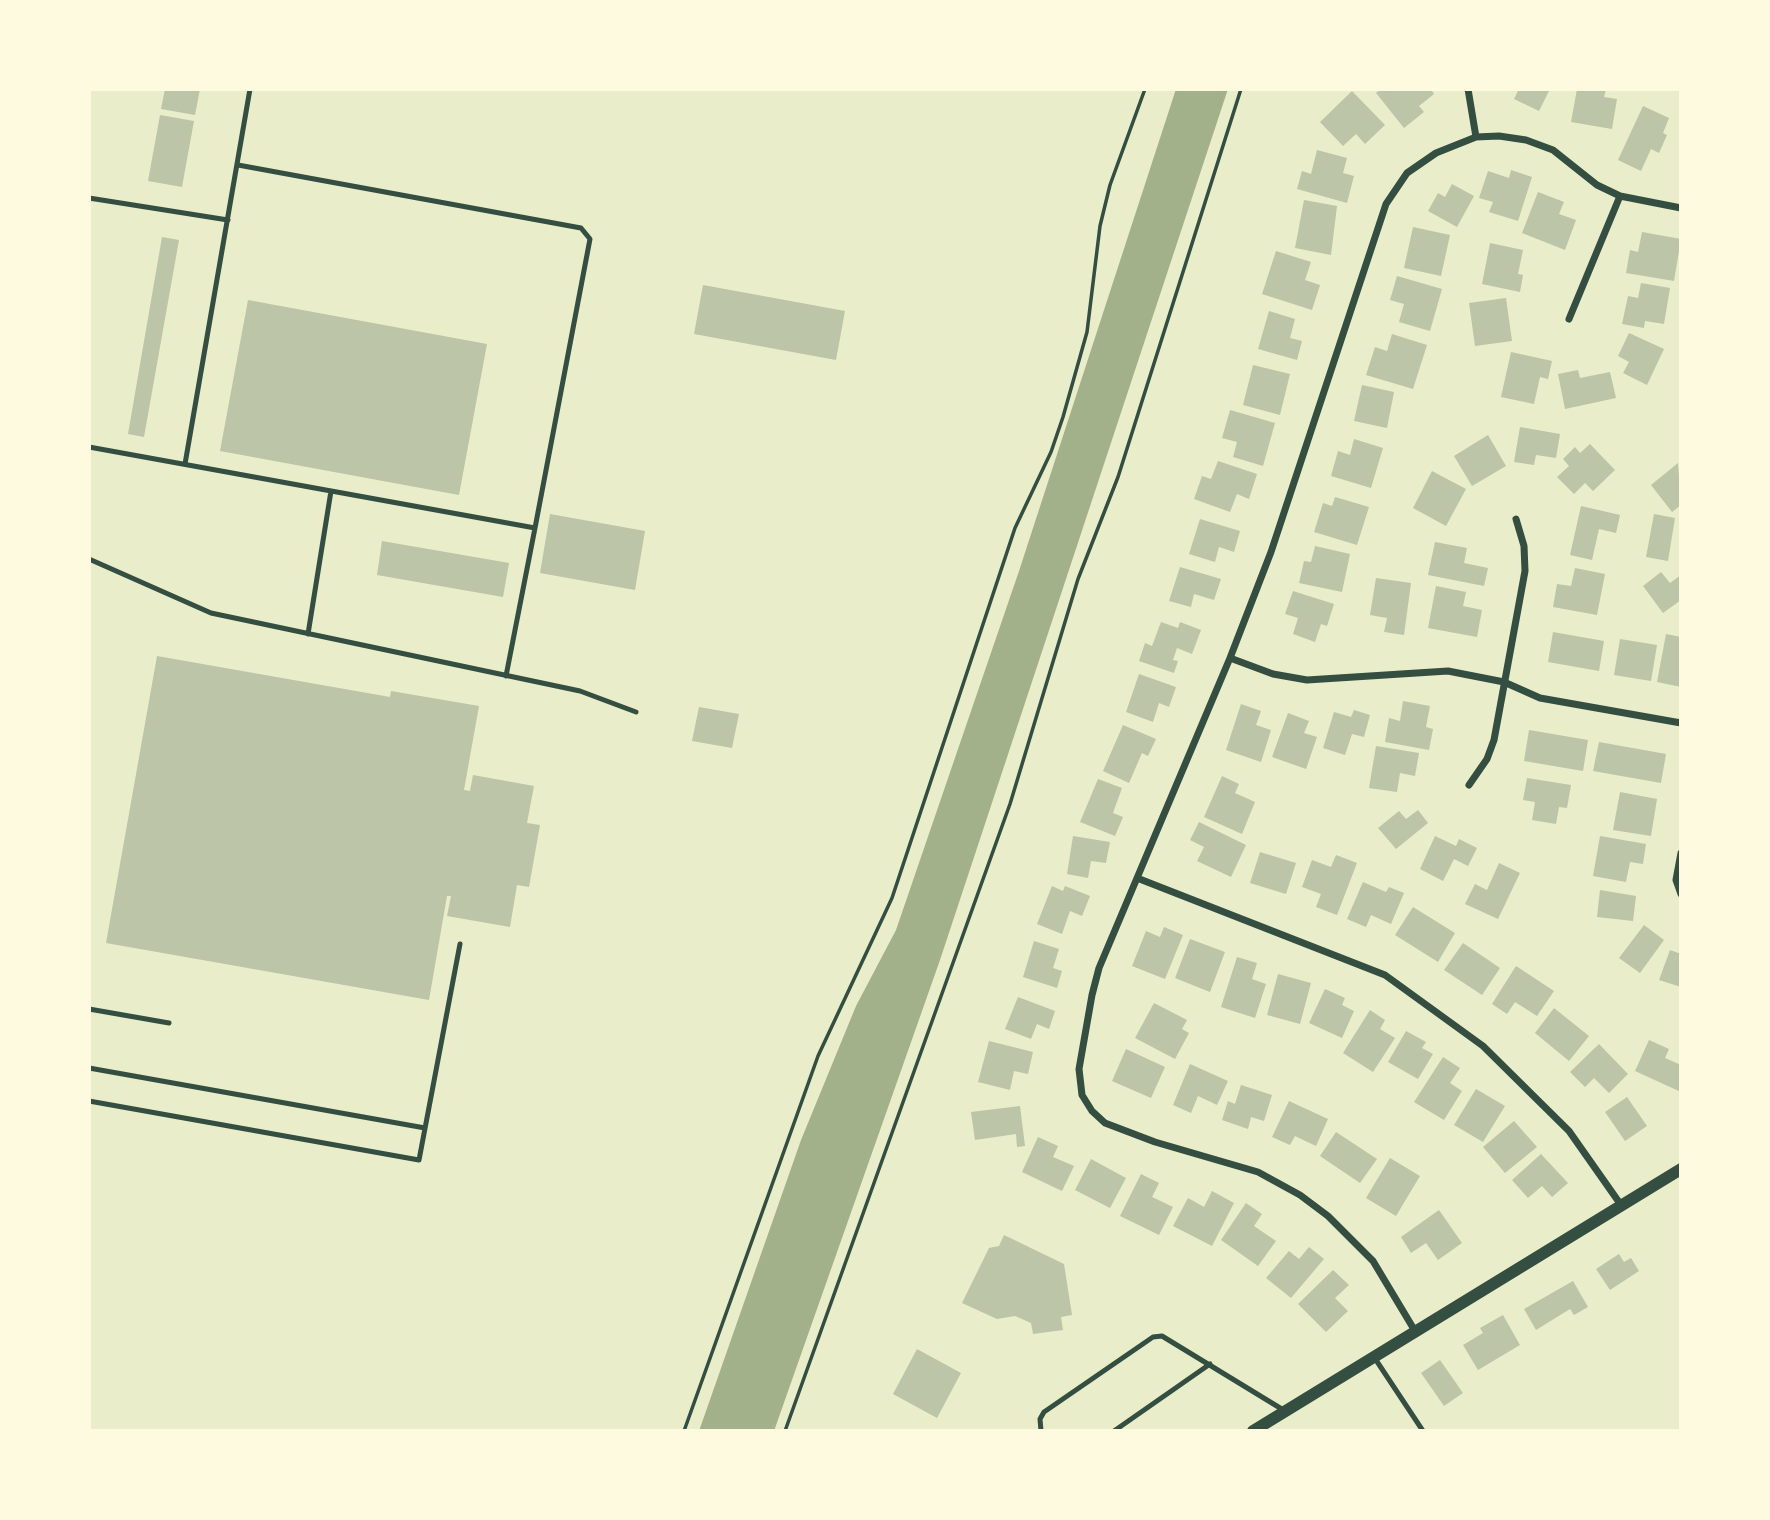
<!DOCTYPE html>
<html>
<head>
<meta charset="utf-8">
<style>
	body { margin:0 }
	#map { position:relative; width:1770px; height:1520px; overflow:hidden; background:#e9edc9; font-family:"Source Sans 3",sans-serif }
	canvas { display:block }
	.frame { position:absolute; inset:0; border:91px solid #fefae0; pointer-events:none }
</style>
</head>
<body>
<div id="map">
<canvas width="1770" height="1520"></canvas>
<div class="frame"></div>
</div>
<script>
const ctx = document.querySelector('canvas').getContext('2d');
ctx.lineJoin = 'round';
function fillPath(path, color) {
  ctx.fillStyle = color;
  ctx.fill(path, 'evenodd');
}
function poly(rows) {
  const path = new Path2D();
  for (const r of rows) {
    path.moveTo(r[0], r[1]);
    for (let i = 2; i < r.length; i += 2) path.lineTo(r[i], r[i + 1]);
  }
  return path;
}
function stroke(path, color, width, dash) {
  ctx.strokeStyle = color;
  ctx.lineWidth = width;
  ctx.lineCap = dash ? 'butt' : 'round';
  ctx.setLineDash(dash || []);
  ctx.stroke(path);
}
fillPath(poly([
	[1176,89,1228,89,940,960,774,1431,699,1431,801,1140,856,1006,896,930,1019,571]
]), '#a3b18a');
fillPath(poly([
	[165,89,200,89,195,115,161,109],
	[1381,89,1431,89,1434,94,1419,106,1424,112,1404,128,1376,93],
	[1519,89,1550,89,1539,111,1514,99],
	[1577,89,1606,89,1604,97,1617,99,1612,129,1571,122],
	[1352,91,1385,125,1365,144,1356,134,1343,146,1320,122],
	[1643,106,1669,118,1663,133,1667,135,1659,153,1651,149,1641,171,1618,160],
	[160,115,194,121,182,187,148,181],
	[1317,150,1347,158,1343,173,1354,176,1347,203,1297,189,1302,171,1311,174],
	[1511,170,1532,177,1518,221,1489,212,1493,202,1479,198,1488,171,1509,178],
	[1452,184,1474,196,1457,227,1428,211,1438,193,1445,197],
	[1538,192,1564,202,1559,214,1576,220,1565,250,1522,233],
	[1304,200,1337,206,1331,255,1295,248],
	[1413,227,1450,235,1441,276,1404,268],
	[1642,232,1681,239,1674,281,1626,273,1630,250,1638,252],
	[162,237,179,240,144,437,128,434],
	[1490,243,1523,250,1518,274,1523,275,1520,292,1482,284],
	[1276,251,1311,262,1305,280,1320,285,1312,310,1262,294],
	[1397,276,1442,289,1430,331,1399,322,1404,304,1390,300],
	[1641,283,1670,288,1664,324,1645,321,1644,328,1622,324,1628,296,1638,298],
	[703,285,845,311,836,360,694,334],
	[1506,298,1512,341,1475,346,1469,303],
	[248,300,487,344,459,495,220,451],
	[1269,311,1295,319,1290,338,1302,341,1297,360,1258,349],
	[1629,333,1664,349,1647,385,1623,373,1629,362,1618,356],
	[1392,334,1427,345,1413,389,1366,375,1375,347,1387,351],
	[1511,352,1552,361,1548,379,1540,377,1534,404,1501,397],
	[1253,365,1290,374,1280,415,1243,405],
	[1578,370,1580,378,1610,372,1616,398,1565,409,1558,374],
	[1362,385,1394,392,1387,428,1354,421],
	[1230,410,1275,423,1263,466,1233,457,1237,442,1222,438],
	[1520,427,1560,434,1556,458,1536,455,1534,465,1514,462],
	[1488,435,1506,466,1472,486,1454,456],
	[1354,439,1383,448,1371,488,1331,476,1338,451,1350,455],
	[1590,444,1615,470,1593,491,1585,483,1574,494,1557,477,1569,466,1563,459,1575,447,1580,453],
	[1218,461,1257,474,1249,499,1237,494,1230,512,1194,499,1202,476,1211,479],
	[1678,463,1681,505,1672,512,1651,485],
	[1432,471,1466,489,1446,526,1413,508],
	[1335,497,1369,507,1357,545,1314,532,1323,503,1332,506],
	[1581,506,1620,515,1616,533,1599,529,1592,560,1570,555],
	[550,514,645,531,635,590,540,573],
	[1654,514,1675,518,1668,561,1646,557],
	[1200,519,1240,531,1234,552,1219,547,1215,562,1189,554],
	[382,541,509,563,503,597,377,575],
	[1435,542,1467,548,1464,563,1488,568,1484,586,1428,575],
	[1315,546,1350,554,1342,592,1299,583,1304,561,1311,562],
	[1180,567,1221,579,1214,600,1194,594,1191,607,1169,601],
	[1575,568,1605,574,1597,615,1553,607,1557,584,1571,586],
	[1661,572,1670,583,1681,575,1681,600,1663,613,1643,586],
	[1376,578,1411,583,1404,635,1384,632,1387,618,1370,615],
	[1436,586,1466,592,1463,606,1482,610,1477,637,1428,628],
	[1293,591,1334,604,1327,626,1321,624,1315,642,1293,634,1298,618,1285,614],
	[1161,622,1178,628,1180,622,1201,630,1192,654,1177,648,1173,660,1178,661,1174,673,1139,661,1145,643,1152,646],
	[1553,632,1604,641,1599,671,1548,662],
	[1666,634,1681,637,1681,687,1657,682],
	[1620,639,1657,645,1651,681,1614,675],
	[157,656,390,697,391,691,479,706,464,790,470,791,473,775,534,786,527,823,540,825,529,887,517,885,510,927,447,916,451,896,447,896,429,1000,106,943],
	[1139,674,1176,687,1169,707,1159,703,1153,722,1126,712],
	[1403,701,1430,706,1426,727,1433,729,1429,750,1385,742,1389,718,1400,721],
	[1241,704,1261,711,1256,725,1271,730,1261,762,1226,750],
	[699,707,739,714,732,748,692,741],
	[1354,710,1370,715,1364,737,1352,734,1345,755,1323,748,1334,712,1351,717],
	[1288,713,1309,721,1304,733,1317,737,1306,769,1272,757],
	[1123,725,1156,739,1148,756,1142,753,1129,783,1103,771],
	[1529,730,1588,740,1583,771,1524,761],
	[1599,742,1666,754,1661,783,1593,771],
	[1376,746,1419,753,1415,776,1400,773,1397,792,1369,788],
	[1222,776,1239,784,1235,793,1255,802,1242,834,1204,817],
	[1527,778,1571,785,1567,808,1559,807,1556,824,1532,820,1535,802,1523,800],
	[1098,779,1122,788,1113,813,1123,817,1115,836,1080,822],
	[1620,792,1657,799,1651,836,1613,830],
	[1418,810,1428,823,1396,849,1378,828,1399,811,1406,819],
	[1199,822,1246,845,1231,877,1197,861,1204,847,1190,840],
	[1073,836,1110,842,1106,863,1091,861,1088,878,1067,874],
	[1435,836,1456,846,1459,839,1477,848,1468,866,1454,859,1443,881,1420,869],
	[1600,836,1646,844,1643,864,1630,862,1626,882,1593,876],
	[1260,852,1296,863,1286,894,1250,883],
	[1336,855,1357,863,1337,915,1316,907,1321,894,1302,887,1312,860,1331,867],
	[1499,863,1520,873,1498,919,1465,904,1475,884,1487,890],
	[1363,882,1386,892,1389,887,1404,893,1391,924,1371,915,1366,927,1347,919],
	[1052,886,1063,891,1065,886,1090,896,1082,916,1070,911,1062,934,1037,924],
	[1600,890,1636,896,1633,921,1597,917],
	[1413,907,1455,933,1438,962,1395,935],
	[1644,925,1664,940,1640,973,1619,958],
	[1164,927,1183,935,1165,979,1132,966,1146,931,1160,937],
	[1190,939,1225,952,1210,992,1175,978],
	[1034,941,1059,949,1053,968,1062,971,1057,988,1023,977],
	[1463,943,1500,968,1482,995,1444,970],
	[1670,950,1681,954,1681,987,1659,980],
	[1237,957,1257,963,1252,979,1266,984,1255,1018,1221,1007],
	[1516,966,1554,991,1537,1016,1515,1002,1507,1014,1492,1004],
	[1278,974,1311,983,1300,1024,1267,1015],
	[1325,989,1345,998,1342,1005,1354,1011,1342,1038,1309,1023],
	[1018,997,1055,1011,1049,1029,1037,1024,1031,1039,1005,1029],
	[1154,1003,1187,1020,1182,1029,1189,1033,1175,1059,1135,1038],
	[1554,1008,1589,1036,1569,1061,1535,1033],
	[1370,1010,1385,1020,1380,1029,1395,1038,1373,1072,1343,1053],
	[1406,1031,1426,1042,1422,1048,1433,1054,1418,1079,1388,1062],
	[1649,1040,1669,1049,1665,1058,1681,1065,1681,1092,1635,1071],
	[989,1041,1033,1052,1028,1074,1014,1071,1010,1090,978,1082],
	[1599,1044,1628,1074,1609,1093,1594,1078,1585,1087,1570,1072],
	[1126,1049,1165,1067,1151,1098,1112,1081],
	[1443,1057,1460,1068,1450,1083,1462,1091,1444,1120,1414,1102],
	[1190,1064,1228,1081,1217,1105,1198,1096,1191,1113,1173,1105],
	[1241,1085,1272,1095,1264,1121,1251,1117,1248,1129,1222,1120,1228,1101,1235,1104],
	[1476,1089,1505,1106,1483,1142,1454,1125],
	[1627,1097,1647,1126,1625,1141,1605,1112],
	[1289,1101,1328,1119,1316,1146,1295,1136,1290,1145,1272,1137],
	[1020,1106,1025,1146,1017,1147,1016,1134,975,1140,971,1112],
	[1514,1121,1537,1147,1505,1173,1483,1147],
	[1336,1132,1377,1159,1360,1183,1320,1156],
	[1038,1137,1058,1146,1053,1157,1074,1166,1062,1191,1022,1172],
	[1541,1154,1568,1183,1552,1197,1542,1186,1528,1198,1512,1180],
	[1390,1158,1420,1176,1396,1216,1366,1198],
	[1091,1159,1126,1178,1110,1208,1075,1190],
	[1141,1174,1159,1183,1152,1197,1173,1207,1159,1235,1120,1216],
	[1212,1191,1234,1203,1212,1246,1173,1226,1188,1198,1204,1207],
	[1246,1203,1262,1214,1254,1226,1276,1241,1258,1266,1221,1240],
	[1439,1210,1462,1243,1438,1260,1426,1243,1411,1253,1401,1237],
	[1004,1235,1064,1264,1072,1315,1061,1317,1063,1330,1033,1334,1031,1323,1015,1316,997,1319,962,1303,989,1248,999,1246],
	[1309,1247,1324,1259,1291,1298,1266,1278,1289,1251,1299,1259],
	[1619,1254,1624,1262,1631,1258,1639,1271,1610,1290,1596,1269],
	[1333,1270,1349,1285,1335,1298,1348,1311,1326,1332,1298,1304],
	[1573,1281,1588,1307,1574,1315,1570,1309,1536,1330,1524,1309],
	[1503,1315,1520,1345,1478,1370,1463,1345,1483,1333,1480,1328],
	[917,1349,961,1373,937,1418,893,1394],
	[1440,1360,1463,1393,1444,1406,1421,1373]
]), '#bcc5a7');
stroke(poly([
	[684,1431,818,1056,892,898,1015,528,1051,452,1063,417,1087,332,1100,226,1110,185,1145,89],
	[785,1431,1010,804,1078,579,1118,477,1241,89]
]), '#344e41', 3.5);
stroke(poly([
	[238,165,581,228,590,239,535,528],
	[89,198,228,220],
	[89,447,535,528,506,676],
	[185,464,250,89],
	[89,559,211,613,580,691,636,712],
	[308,634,331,491],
	[89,1009,169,1023],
	[89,1068,425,1128],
	[89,1101,419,1160,460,944],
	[1374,1357,1423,1431],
	[1041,1431,1040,1419,1044,1412,1153,1337,1162,1336,1285,1411],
	[1114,1431,1210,1364]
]), '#344e41', 5);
stroke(poly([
	[1468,89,1476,137],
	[1569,319,1620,196],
	[1230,658,1273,674,1307,680,1448,671,1504,682,1540,698,1681,723],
	[1469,785,1487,759,1494,740,1525,571,1524,546,1516,519],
	[1681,853,1676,880,1681,894],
	[1137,878,1385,975,1483,1046,1569,1131,1621,1205],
	[1415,1331,1373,1261,1328,1216,1300,1195,1258,1172,1155,1142,1105,1123,1092,1111,1082,1095,1079,1069,1092,995,1099,968,1230,658,1271,552,1386,204,1407,173,1436,153,1476,137,1499,136,1526,140,1553,150,1597,185,1620,196,1681,208]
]), '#344e41', 7);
stroke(poly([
	[1253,1431,1681,1169]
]), '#344e41', 12);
</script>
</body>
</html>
